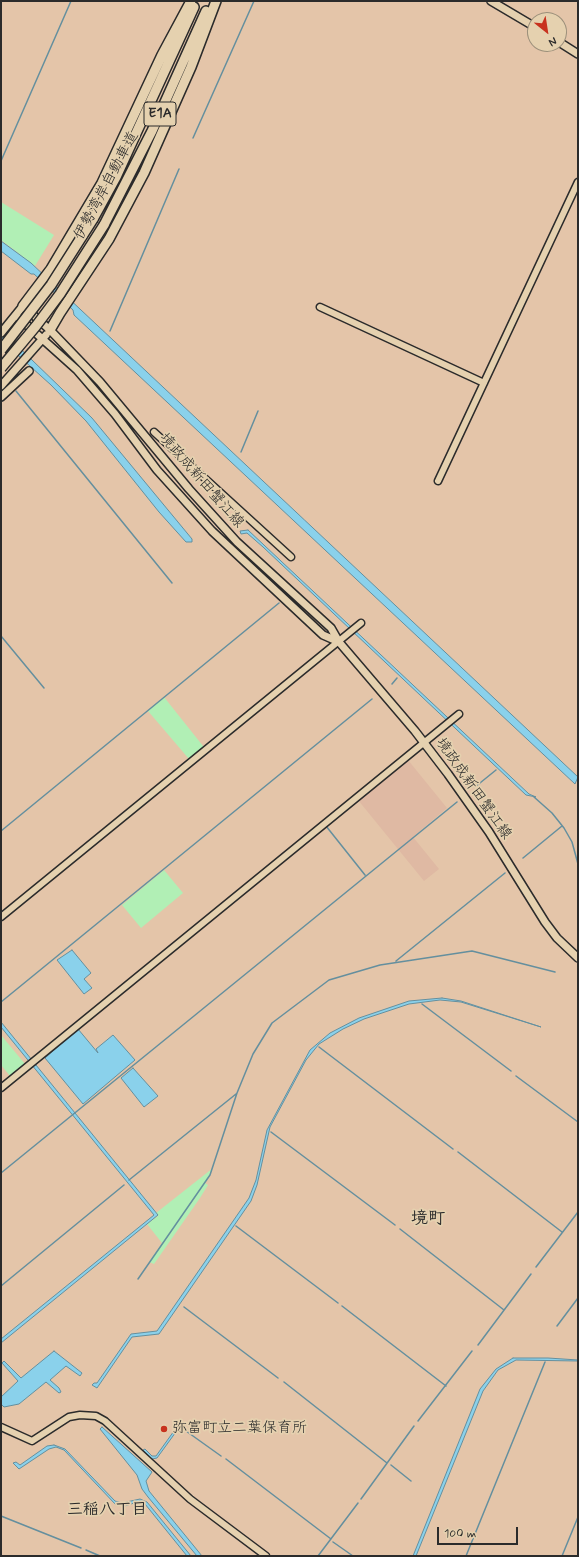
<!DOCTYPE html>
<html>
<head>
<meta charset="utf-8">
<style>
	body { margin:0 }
	#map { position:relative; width:579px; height:1557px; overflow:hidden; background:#e4c5a9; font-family:Mynerve,sans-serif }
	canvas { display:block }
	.frame { position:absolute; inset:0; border:2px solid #2b2b2b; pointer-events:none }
	.north { position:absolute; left:527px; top:12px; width:40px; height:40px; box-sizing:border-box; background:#e5d1af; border:1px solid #9b8f7a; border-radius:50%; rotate:150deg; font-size:11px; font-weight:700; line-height:16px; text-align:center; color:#2b2b2b }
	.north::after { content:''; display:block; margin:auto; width:14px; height:18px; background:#c8321e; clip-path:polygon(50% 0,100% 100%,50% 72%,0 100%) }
	.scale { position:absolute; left:437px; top:1527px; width:81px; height:18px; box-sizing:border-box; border:2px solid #2b2b2b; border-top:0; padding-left:5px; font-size:12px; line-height:14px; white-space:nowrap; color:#2b2b2b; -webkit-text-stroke:3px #e5d1af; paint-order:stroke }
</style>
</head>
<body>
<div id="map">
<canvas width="579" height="1557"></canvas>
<div class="frame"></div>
<div class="north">N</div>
<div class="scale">100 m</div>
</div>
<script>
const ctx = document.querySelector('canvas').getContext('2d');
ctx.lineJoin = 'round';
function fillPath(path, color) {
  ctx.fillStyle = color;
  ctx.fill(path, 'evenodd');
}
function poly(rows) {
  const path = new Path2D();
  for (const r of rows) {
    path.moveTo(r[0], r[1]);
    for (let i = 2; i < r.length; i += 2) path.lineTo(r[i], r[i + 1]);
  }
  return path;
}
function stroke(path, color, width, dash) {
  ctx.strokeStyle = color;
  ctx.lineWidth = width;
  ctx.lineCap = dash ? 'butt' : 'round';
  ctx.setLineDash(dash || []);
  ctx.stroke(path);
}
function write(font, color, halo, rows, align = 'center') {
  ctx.font = font + ' Mynerve,"Klee One",sans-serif';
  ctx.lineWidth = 3.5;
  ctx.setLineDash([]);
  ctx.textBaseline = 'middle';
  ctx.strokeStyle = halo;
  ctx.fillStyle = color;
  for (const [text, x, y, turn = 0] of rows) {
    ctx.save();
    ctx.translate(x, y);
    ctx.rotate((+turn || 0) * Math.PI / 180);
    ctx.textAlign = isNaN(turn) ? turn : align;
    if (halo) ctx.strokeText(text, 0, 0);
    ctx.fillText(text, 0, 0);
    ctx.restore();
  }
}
fillPath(poly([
	[408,760,447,808,413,837,439,869,424,881,358,800]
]), '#dfb9a3');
fillPath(poly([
	[1,202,54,235,35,266,1,240],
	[164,697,203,746,203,748,189,759,148,711],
	[164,870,183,893,141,928,122,905],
	[1,1035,25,1064,10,1076,1,1065],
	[213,1168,205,1183,208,1185,200,1198,154,1264,149,1262,162,1243,147,1224,158,1216,156,1213]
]), '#b1efb5');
const water = poly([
	[1,241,31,263,578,777,575,784,74,315,73,310,34,274,31,274,1,251,1,241],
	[1,330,92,418,192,539,192,542,186,542,159,512,86,421,51,385,1,340,1,330],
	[248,530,529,794,536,797,526,795,263,547,247,533,241,534,240,531,248,530],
	[72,950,91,973,84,979,92,988,84,994,57,960,72,950],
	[442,998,461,1001,541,1027,461,1002,440,1000,409,1004,364,1019,343,1029,319,1044,306,1060,270,1127,257,1185,251,1201,159,1334,132,1337,97,1388,92,1385,94,1383,97,1383,131,1334,157,1331,249,1198,256,1180,267,1130,310,1050,330,1033,359,1018,409,1001,442,998],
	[1,1022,158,1215,1,1343,1,1339,154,1215,1,1027,1,1022],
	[78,1029,98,1053,96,1049,113,1035,135,1060,83,1104,45,1058,78,1029],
	[133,1068,158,1096,144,1107,121,1078,133,1068],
	[54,1351,82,1373,80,1376,66,1366,50,1380,59,1388,61,1392,59,1393,46,1382,19,1404,4,1407,1,1404,1,1397,18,1381,2,1363,4,1361,21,1378,54,1351],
	[513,1358,548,1358,578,1360,578,1361,516,1360,498,1370,483,1391,416,1556,413,1556,480,1389,496,1369,513,1358],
	[179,1424,181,1425,157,1458,152,1459,143,1450,145,1449,152,1456,156,1456,179,1424],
	[102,1427,152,1472,146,1481,149,1491,202,1556,197,1556,148,1497,142,1489,137,1475,100,1429,102,1427],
	[54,1445,65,1449,115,1501,122,1503,140,1499,147,1502,191,1556,187,1556,145,1504,140,1501,125,1506,116,1505,64,1450,56,1447,49,1449,19,1469,13,1463,16,1462,20,1465,47,1446,54,1445]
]);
fillPath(water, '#8ad1eb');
stroke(water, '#648f9e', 1);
stroke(poly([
	[193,138,254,1],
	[1,161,71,1],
	[110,331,179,169],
	[16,391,172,583],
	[241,452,258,411],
	[1,636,44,688],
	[392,684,397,678],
	[475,787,496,770],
	[534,797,552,813,564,828,572,842,578,864],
	[326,826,365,875],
	[1,831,279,603],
	[523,858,562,826],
	[396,961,505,873],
	[1,1002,372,699],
	[422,1004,511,1071],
	[319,1047,453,1149],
	[516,1076,578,1122],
	[271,1132,395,1225],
	[458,1152,562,1232],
	[1,1173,457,802],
	[129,1180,236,1094],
	[236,1226,338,1303],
	[400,1229,504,1310],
	[536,1267,578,1212],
	[138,1279,210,1175,237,1093,253,1054,272,1023,329,980,380,965,472,951,555,972],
	[1,1286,124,1185],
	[342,1306,446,1386],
	[184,1307,278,1378],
	[557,1326,578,1298],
	[478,1345,531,1274],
	[284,1382,387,1463],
	[418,1421,472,1351],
	[186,1431,221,1456],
	[226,1459,331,1539],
	[391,1465,411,1481],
	[361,1499,414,1426],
	[1,1516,81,1548],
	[333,1542,353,1556],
	[86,1550,100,1556],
	[318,1556,358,1503],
	[466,1556,545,1362],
	[562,1556,578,1517]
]), '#648f9e', 1.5);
const tertiary = poly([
	[320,307,484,383],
	[154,432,291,557],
	[438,481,578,182],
	[1,917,361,623],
	[1,1088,459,714],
	[1,1427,32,1441,69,1417,80,1415,96,1416,105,1421,190,1499,266,1556]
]);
const secondary = poly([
	[491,1,535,27],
	[559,42,578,54],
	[19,318,77,370,115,414,157,470,212,531,323,635,339,642],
	[1,333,23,306,50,330,100,382,189,489,237,542,331,628,339,642,415,731,448,774,489,832,545,922,557,938,578,958],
	[1,386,46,335],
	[1,397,29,371]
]);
const motorway = poly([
	[93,219,116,177,194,7],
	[104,225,152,131,206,11],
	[23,306,51,269,102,183,162,55,191,1],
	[50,330,60,313,109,239,144,173,191,67,216,1]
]);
stroke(tertiary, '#2b2b2b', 9);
stroke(secondary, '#2b2b2b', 10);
stroke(motorway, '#2b2b2b', 12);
stroke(tertiary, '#e5d1af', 6);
stroke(secondary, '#e5d1af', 7);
stroke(motorway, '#e5d1af', 9);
const motorwayBridge = poly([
	[1,350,51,285,93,219],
	[1,368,36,326,60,294,104,225]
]);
stroke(motorwayBridge, '#2b2b2b', 12, []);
stroke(motorwayBridge, '#e5d1af', 9);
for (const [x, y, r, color] of [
	[164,1429,4,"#c8321e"]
]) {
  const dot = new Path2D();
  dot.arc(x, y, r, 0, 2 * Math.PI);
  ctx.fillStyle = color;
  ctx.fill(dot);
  stroke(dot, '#e5d1af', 1.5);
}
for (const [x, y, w] of [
	[160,114,32]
]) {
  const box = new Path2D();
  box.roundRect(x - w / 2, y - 12, w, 24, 3);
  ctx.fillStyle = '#e5d1af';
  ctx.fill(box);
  stroke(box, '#2b2b2b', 1);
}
write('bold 14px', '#2b2b2b', null, [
	["E1A",160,114]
]);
write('15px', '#2b2b2b', '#e5d1af', [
	["伊勢湾岸自動車道",107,186,-62],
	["境政成新田蟹江線",201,481,49],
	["境政成新田蟹江線",473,789,55]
]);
write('15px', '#2b2b2b', '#e5d1af', [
	["弥富町立二葉保育所",172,1429]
], 'left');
write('bold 16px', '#2b2b2b', '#e5d1af', [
	["三稲八丁目",107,1511]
]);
write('bold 17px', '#2b2b2b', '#e5d1af', [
	["境町",428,1219]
]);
</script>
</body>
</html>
